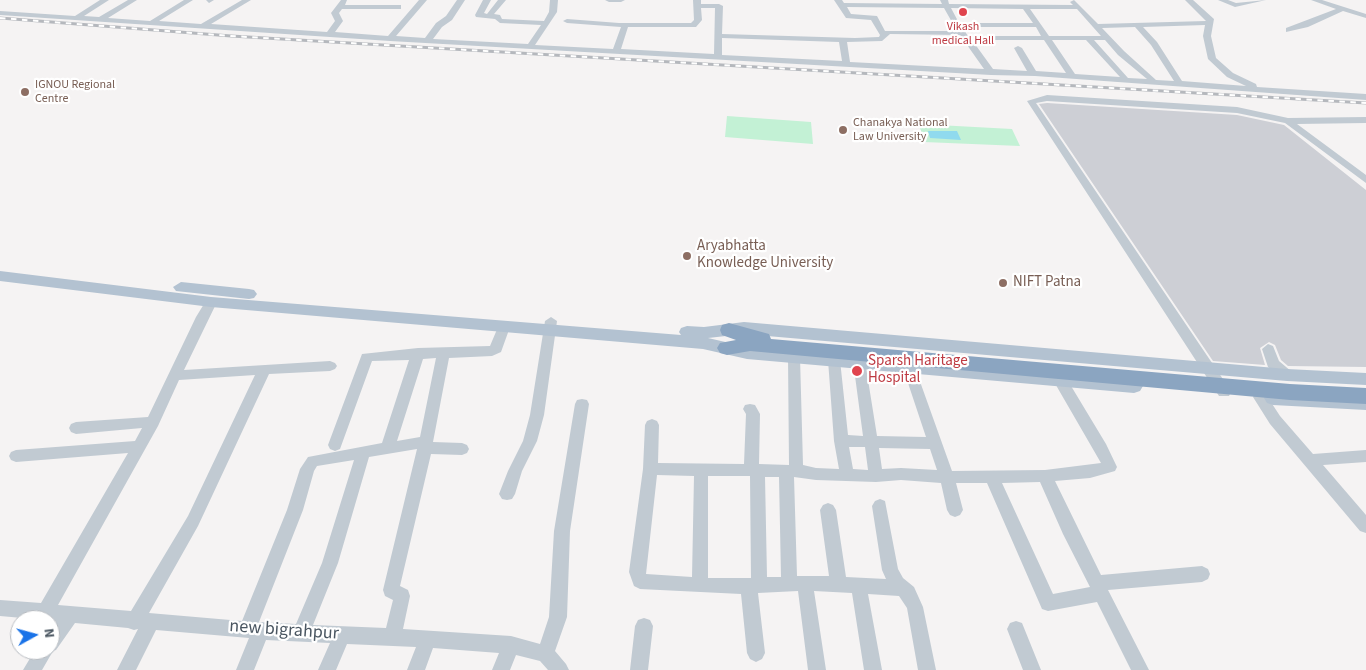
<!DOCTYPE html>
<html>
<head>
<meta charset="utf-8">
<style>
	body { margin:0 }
	#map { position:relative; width:1366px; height:670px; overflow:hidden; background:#f5f3f3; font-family:"Source Sans 3",sans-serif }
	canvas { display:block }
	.north { position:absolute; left:10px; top:610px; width:50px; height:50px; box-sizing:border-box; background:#fff; border:1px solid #b7bbc0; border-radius:50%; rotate:83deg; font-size:14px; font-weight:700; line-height:20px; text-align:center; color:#4a5661 }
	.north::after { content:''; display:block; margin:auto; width:18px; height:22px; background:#1a73e8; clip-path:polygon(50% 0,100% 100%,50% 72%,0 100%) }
</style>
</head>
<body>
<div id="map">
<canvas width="1366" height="670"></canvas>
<div class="north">N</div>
</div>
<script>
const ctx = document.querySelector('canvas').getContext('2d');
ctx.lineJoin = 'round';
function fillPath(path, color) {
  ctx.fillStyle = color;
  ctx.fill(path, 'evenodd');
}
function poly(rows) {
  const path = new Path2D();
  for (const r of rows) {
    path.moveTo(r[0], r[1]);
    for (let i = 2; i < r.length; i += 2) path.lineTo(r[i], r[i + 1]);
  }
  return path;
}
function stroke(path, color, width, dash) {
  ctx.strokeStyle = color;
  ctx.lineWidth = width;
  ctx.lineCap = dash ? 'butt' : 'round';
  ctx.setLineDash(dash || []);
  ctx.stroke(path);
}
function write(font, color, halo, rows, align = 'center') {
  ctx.font = font + ' "Source Sans 3",sans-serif';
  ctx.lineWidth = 4.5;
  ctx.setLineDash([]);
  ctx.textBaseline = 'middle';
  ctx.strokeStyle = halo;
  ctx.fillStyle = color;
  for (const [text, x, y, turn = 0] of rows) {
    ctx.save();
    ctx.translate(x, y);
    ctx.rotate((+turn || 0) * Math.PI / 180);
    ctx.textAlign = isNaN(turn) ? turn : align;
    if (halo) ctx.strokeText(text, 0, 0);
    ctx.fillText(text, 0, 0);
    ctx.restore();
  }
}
fillPath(poly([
	[727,116,811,122,813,144,725,137],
	[919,124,1012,129,1020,146,924,142]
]), '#c3f1d5');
fillPath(poly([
	[928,131,957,131,961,140,930,138]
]), '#90daee');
fillPath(poly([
	[1047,103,1237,115,1284,125,1366,190,1366,367,1288,366,1281,360,1275,345,1269,342,1260,348,1265,365,1213,361,1039,104]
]), '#cdcfd5');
fillPath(poly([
	[100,0,109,0,84,16,99,17,128,0,137,0,108,18,150,21,184,0,193,0,159,21,201,24,242,0,251,0,211,24,327,32,335,21,331,13,341,0,347,0,345,5,401,5,401,9,342,9,339,13,343,21,335,32,388,36,419,0,427,0,396,36,425,38,436,23,446,16,457,0,465,0,452,20,442,27,433,39,528,44,541,25,500,23,495,19,476,17,475,15,483,0,491,0,484,13,487,14,498,0,506,0,494,14,500,15,502,19,544,21,549,12,550,0,558,0,557,12,535,45,613,49,621,27,567,23,563,21,567,19,619,23,691,23,694,20,693,0,701,0,701,4,719,4,723,6,722,34,855,38,879,37,880,35,871,20,846,18,834,0,842,0,844,3,942,4,940,0,948,0,949,4,1073,5,1070,2,1074,0,1098,24,1206,21,1185,0,1193,0,1214,19,1211,36,1216,58,1233,73,1256,84,1257,87,1366,94,1366,100,1035,76,991,75,390,41,0,15,0,11,75,16,100,0],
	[847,7,944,8,957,31,885,31,877,16,851,14,847,7],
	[701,8,715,8,714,54,621,49,628,27,696,27,702,20,701,8],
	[951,8,1023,9,1033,23,959,23,951,8],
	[1030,9,1077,9,1101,36,1049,36,1030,9],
	[1205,25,1203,36,1208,59,1227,77,1246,86,1182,81,1157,42,1143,27,1205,25],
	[962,27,1036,27,1041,36,968,36,962,27],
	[1135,27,1151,45,1174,81,1156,80,1124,51,1102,28,1135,27],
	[890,34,960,35,984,69,850,62,847,42,882,41,890,34],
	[722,38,839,42,842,61,722,55,722,38],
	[972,40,1044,40,1066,73,1036,71,1022,48,1018,46,1014,48,1027,71,993,69,972,40],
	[1052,40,1086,40,1120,77,1075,74,1052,40],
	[1094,40,1105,40,1118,55,1147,79,1128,78,1094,40],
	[206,0,214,0,209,3,206,0],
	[605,0,625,0,621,2,609,2,605,0],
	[1218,0,1228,0,1236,3,1266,0,1235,7,1218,0],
	[1311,0,1322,0,1366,14,1366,18,1343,11,1308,27,1286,32,1286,28,1336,9,1311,0],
	[1047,95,1237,107,1288,118,1366,117,1366,123,1297,124,1366,175,1366,183,1285,123,1237,113,1047,101,1036,103,1229,388,1231,392,1229,396,1219,396,1027,101,1047,95],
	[211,298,217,302,184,370,330,361,335,363,337,366,335,369,330,371,269,374,198,526,149,613,242,621,287,510,300,469,308,457,382,443,409,360,372,361,340,449,335,451,330,449,328,445,362,354,418,348,490,346,498,327,504,323,510,327,501,352,492,356,449,358,433,442,462,443,467,445,469,449,467,453,462,455,431,454,400,586,408,590,410,596,403,629,511,636,540,644,549,617,554,531,575,404,577,400,582,399,587,400,589,404,570,531,567,617,555,651,566,664,569,670,548,670,540,661,516,655,510,670,492,670,499,653,433,648,425,670,407,670,416,647,347,644,336,670,318,670,330,643,266,640,254,670,236,670,249,638,156,630,136,670,117,670,138,629,134,630,128,628,75,623,56,650,53,651,42,670,23,670,35,650,50,650,50,629,56,621,0,616,0,600,41,603,128,453,16,462,11,460,9,456,11,452,16,450,135,441,142,428,76,434,71,432,69,428,71,424,76,422,148,417,196,317,207,299,211,298],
	[436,358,420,437,397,441,423,359,436,358],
	[255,375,188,516,131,611,58,605,158,426,179,380,255,375],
	[417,449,383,590,385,596,393,600,386,628,313,625,338,563,369,457,417,449],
	[354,460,322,563,296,624,259,622,303,510,314,471,317,466,354,460],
	[551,317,557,321,544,415,537,441,522,471,515,494,512,499,507,500,502,499,499,494,508,471,523,441,530,415,545,321,551,317],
	[1268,344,1273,346,1279,361,1292,372,1294,375,1292,378,1282,378,1268,367,1262,349,1268,344],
	[794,352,799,354,800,357,803,465,816,468,839,469,834,441,828,360,829,357,834,355,839,357,840,360,848,435,863,436,853,361,854,358,859,356,864,358,865,361,877,436,926,437,902,365,903,362,913,362,952,471,1045,470,1101,463,1053,380,1055,376,1060,375,1065,376,1106,444,1117,467,1115,471,1090,478,1055,481,1101,575,1202,566,1208,569,1210,574,1208,579,1202,582,1108,590,1149,670,1131,670,1097,602,1048,611,1042,609,987,483,956,483,963,510,960,515,955,517,950,515,947,510,941,483,901,480,876,482,816,480,794,477,797,576,829,576,820,510,823,505,828,503,833,505,836,510,846,577,886,579,882,570,872,506,875,501,880,499,885,501,898,569,903,578,914,587,923,607,936,670,918,670,907,608,899,596,868,594,882,670,864,670,852,593,814,591,826,670,808,670,798,591,758,593,765,653,762,659,756,662,750,659,747,653,741,594,640,589,634,586,629,572,643,469,645,425,647,421,652,419,657,421,659,425,658,463,744,464,746,414,743,409,745,405,750,404,755,405,760,414,759,464,789,465,788,357,789,354,794,352],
	[849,447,865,447,868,470,853,469,849,447],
	[879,448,930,449,937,470,901,468,882,469,879,448],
	[657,475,694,476,692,577,646,574,657,475],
	[708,476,750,476,751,578,708,578,708,476],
	[765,477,779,477,781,577,767,577,765,477],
	[1040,482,1063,534,1090,587,1053,594,1002,483,1040,482],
	[1260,392,1265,393,1280,416,1313,454,1366,450,1366,462,1323,465,1366,515,1366,533,1360,531,1270,424,1253,397,1255,393,1260,392],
	[644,618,650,620,653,626,648,670,630,670,635,626,638,620,644,618],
	[1016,621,1022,623,1041,670,1023,670,1007,629,1010,623,1016,621]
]), '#c1cad2');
fillPath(poly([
	[0,271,211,297,681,335,679,332,681,328,687,326,704,327,744,322,1287,369,1366,373,1366,385,1287,381,744,334,708,338,747,347,1134,379,1140,381,1143,386,1140,391,1134,393,747,359,703,349,211,307,0,281,0,271],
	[181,282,249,289,254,290,257,294,254,298,249,299,176,291,173,287,181,282],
	[1273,391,1366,396,1366,410,1273,405,1267,403,1264,398,1267,393,1273,391]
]), '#b3c2d1');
fillPath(poly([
	[729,323,769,334,771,339,1290,384,1366,388,1366,404,1290,400,750,351,727,355,720,353,717,348,720,343,736,340,722,335,720,330,722,325,729,323]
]), '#8ba5c1');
const rail = poly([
	[0,18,231,36,1366,103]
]);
stroke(rail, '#b5b8bd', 3);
stroke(rail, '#fff', 2, [5.5]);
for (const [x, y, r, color] of [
	[963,12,5,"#e0444e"],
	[25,92,5,"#8d6e63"],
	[843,130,5,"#8d6e63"],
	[687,256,5,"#8d6e63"],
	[1003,283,5,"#8d6e63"],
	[857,371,6,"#e0444e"]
]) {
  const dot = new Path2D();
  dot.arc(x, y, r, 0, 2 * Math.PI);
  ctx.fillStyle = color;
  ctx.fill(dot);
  stroke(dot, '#fff', 2);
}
write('12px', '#be3a42', '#fff', [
	["Vikash",963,27],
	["medical Hall",963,41]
]);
write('12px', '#785e54', '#fff', [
	["IGNOU Regional",35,85],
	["Centre",35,99],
	["Chanakya National",853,123],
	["Law University",853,137]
], 'left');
write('15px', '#785e54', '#fff', [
	["Aryabhatta",697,247],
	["Knowledge University",697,264],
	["NIFT Patna",1013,283]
], 'left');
write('15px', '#be3a42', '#fff', [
	["Sparsh Haritage",868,362],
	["Hospital",868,379]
], 'left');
write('18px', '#4a5661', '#fff', [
	["new bigrahpur",284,631,4]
]);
</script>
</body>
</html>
